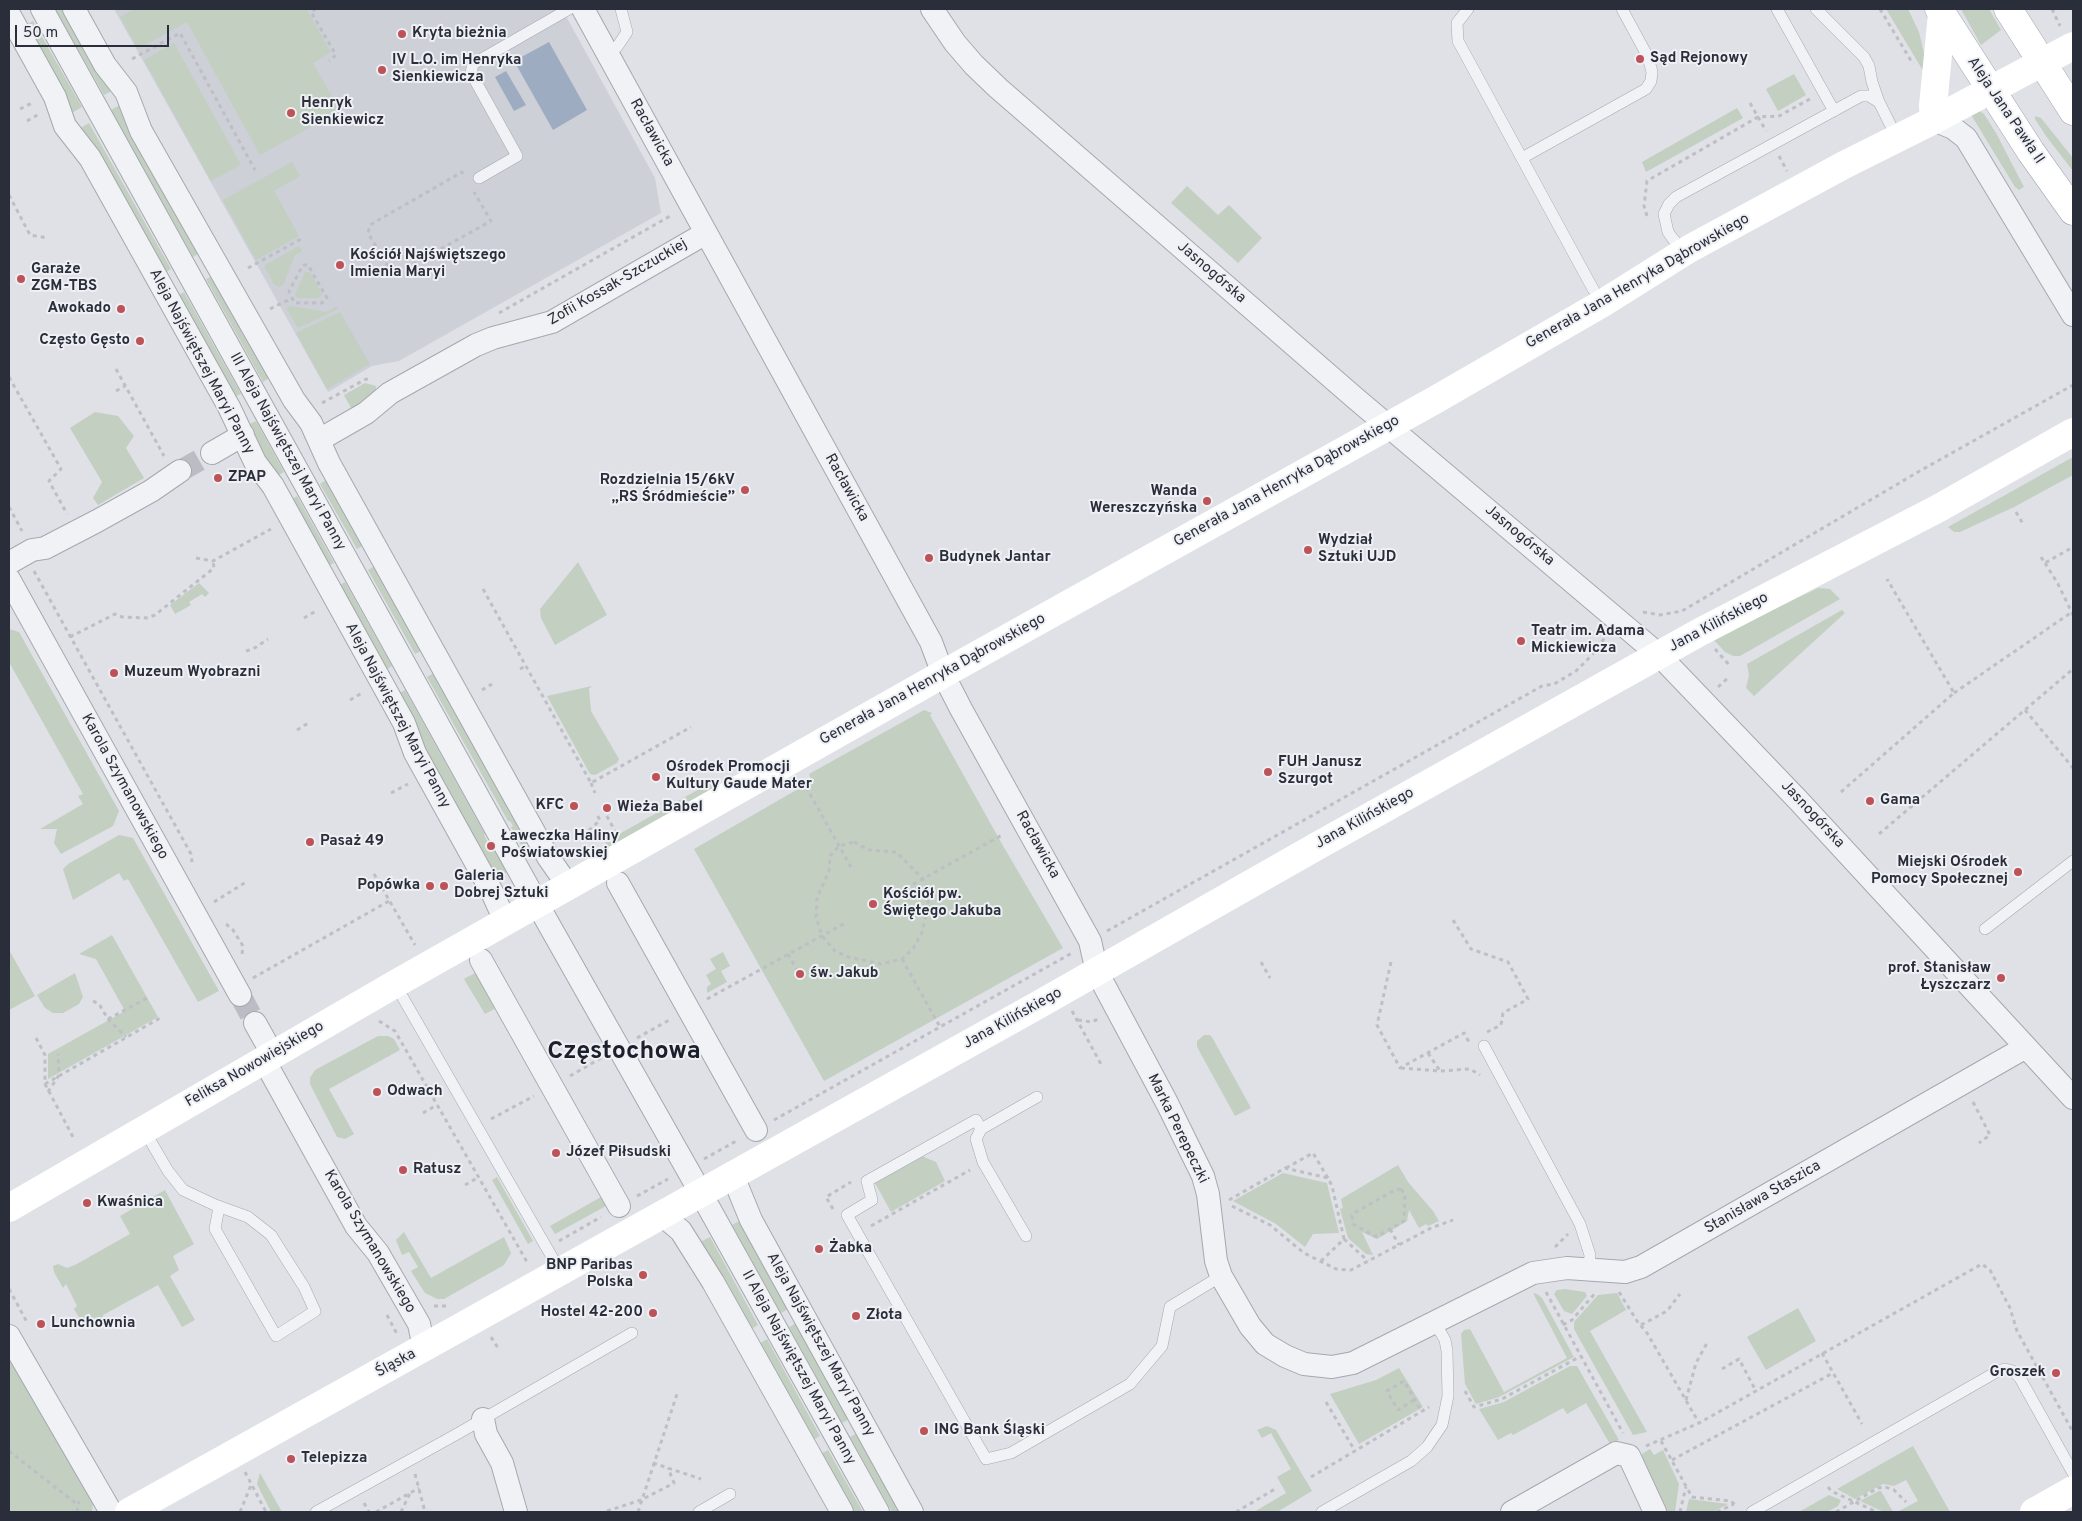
<!DOCTYPE html>
<html>
<head>
<meta charset="utf-8">
<style>
	body { margin:0 }
	#map { position:relative; width:2082px; height:1521px; overflow:hidden; background:#dfe1e6; font-family:Overpass,sans-serif }
	canvas { display:block }
	.frame { position:absolute; inset:0; border:10px solid #2a2e3b; pointer-events:none }
	.scale { position:absolute; left:15px; top:25px; width:154px; height:22px; box-sizing:border-box; border:2px solid #2a2e3b; border-top:0; padding-left:6px; font-size:15px; line-height:18px; white-space:nowrap; color:#2a2e3b; -webkit-text-stroke:4px #eef0f4; paint-order:stroke }
</style>
</head>
<body>
<div id="map">
<canvas width="2082" height="1521"></canvas>
<div class="frame"></div>
<div class="scale">50 m</div>
</div>
<script>
const ctx = document.querySelector('canvas').getContext('2d');
ctx.lineJoin = 'round';
function fillPath(path, color) {
  ctx.fillStyle = color;
  ctx.fill(path, 'evenodd');
}
function poly(rows) {
  const path = new Path2D();
  for (const r of rows) {
    path.moveTo(r[0], r[1]);
    for (let i = 2; i < r.length; i += 2) path.lineTo(r[i], r[i + 1]);
  }
  return path;
}
function stroke(path, color, width, dash) {
  ctx.strokeStyle = color;
  ctx.lineWidth = width;
  ctx.lineCap = dash ? 'butt' : 'round';
  ctx.setLineDash(dash || []);
  ctx.stroke(path);
}
function write(font, color, halo, rows, align = 'center') {
  ctx.font = font + ' Overpass,sans-serif';
  ctx.lineWidth = 4;
  ctx.setLineDash([]);
  ctx.textBaseline = 'middle';
  ctx.strokeStyle = halo;
  ctx.fillStyle = color;
  for (const [text, x, y, turn = 0] of rows) {
    ctx.save();
    ctx.translate(x, y);
    ctx.rotate((+turn || 0) * Math.PI / 180);
    ctx.textAlign = isNaN(turn) ? turn : align;
    if (halo) ctx.strokeText(text, 0, 0);
    ctx.fillText(text, 0, 0);
    ctx.restore();
  }
}
fillPath(poly([
	[114,9,562,9,655,178,661,213,399,361,372,366,328,392]
]), '#cdd0d7');
fillPath(poly([
	[55,9,69,9,117,88,104,95],
	[134,9,308,9,307,10,331,52,313,63,340,111,260,155,187,22,138,49,120,17],
	[1886,9,1908,9,1919,32,1928,70,1922,69],
	[1961,9,1989,9,2001,30,1981,45],
	[33,21,82,107,68,115,23,27],
	[174,43,241,165,211,181,144,60],
	[1794,74,1806,95,1778,111,1766,89],
	[125,102,203,251,193,257,111,110],
	[1737,108,1743,118,1646,172,1642,162],
	[1978,110,1984,114,1996,133,2024,187,2019,190,2015,187,1970,113],
	[2035,116,2041,118,2073,158,2073,171,2046,136,2035,119],
	[89,123,171,269,161,275,77,130],
	[292,162,300,176,274,191,299,236,256,260,223,200],
	[1187,186,1218,215,1229,205,1262,238,1238,263,1171,203],
	[299,246,302,251,295,255,283,285,279,287,274,284,264,266],
	[305,272,310,272,322,294,319,298,297,298,295,294],
	[216,274,269,378,263,382,206,279],
	[184,292,241,394,234,397,173,298],
	[291,306,326,312,337,307,338,309,298,328,287,309],
	[340,312,370,364,327,389,296,333],
	[365,383,376,386,376,390,354,410,351,408,344,395],
	[95,412,118,416,134,436,126,448,144,478,98,505,93,498,102,482,70,428],
	[256,421,284,472,277,476,267,465,248,425],
	[2073,457,2073,475,2014,507,1960,532,1954,532,1948,527],
	[329,478,366,544,357,549,320,484],
	[297,496,334,563,324,568,287,502],
	[578,562,607,615,555,645,541,618,540,609],
	[378,564,425,649,415,654,368,570],
	[345,582,392,666,382,672,335,588],
	[199,583,209,593,205,597,202,594,189,602,191,605,175,614,170,605],
	[1818,588,1830,589,1840,599,1740,656,1733,656,1725,652,1713,639],
	[1842,610,1845,613,1754,696,1746,688,1749,675,1747,664],
	[9,629,19,632,119,811,113,826,61,854,54,843,57,829,40,829,83,804,78,796,83,794,9,662],
	[437,671,539,854,529,859,511,827,513,826,510,821,508,821,427,677],
	[592,686,589,689,591,711,619,759,617,763,595,775,590,774,547,696],
	[405,690,485,834,484,835,491,849,493,848,507,872,497,878,395,695],
	[924,710,932,713,930,715,1002,844,1063,948,824,1081,694,849,812,781,809,774],
	[710,783,713,789,609,847,605,842],
	[119,835,133,838,219,991,198,1002,128,879,124,881,119,873,73,900,63,869,68,864],
	[112,935,158,1017,48,1079,48,1054,125,1011,96,959,79,954],
	[9,950,35,996,9,1010],
	[723,952,730,966,721,971,727,982,707,993,707,987,711,984,706,975,716,969,710,959],
	[477,972,498,1007,485,1014,464,979],
	[75,973,83,997,79,1004,63,1013,53,1013,45,1008,37,995],
	[1204,1035,1210,1035,1213,1039,1251,1108,1235,1116,1197,1047,1197,1041],
	[378,1036,388,1036,394,1039,400,1050,329,1089,354,1134,345,1139,337,1137,310,1084,310,1078,315,1070],
	[922,1156,936,1162,945,1181,891,1212,875,1183],
	[1398,1165,1408,1182,1433,1211,1439,1221,1428,1226,1426,1224,1419,1228,1409,1210,1407,1221,1377,1239,1362,1232,1373,1255,1366,1254,1348,1238,1340,1209,1343,1208,1341,1199],
	[1283,1173,1327,1183,1339,1233,1313,1234,1305,1247,1276,1224,1233,1201],
	[497,1177,533,1241,528,1244,492,1180],
	[165,1190,194,1244,173,1256,179,1270,170,1276,195,1320,182,1327,158,1285,103,1315,102,1322,90,1329,86,1322,83,1324,74,1309,77,1306,66,1284,63,1288,54,1272,53,1266,58,1264,67,1268,75,1265,130,1234,120,1216],
	[601,1197,606,1206,555,1234,550,1226],
	[743,1219,792,1307,781,1313,732,1225],
	[404,1232,431,1278,504,1237,511,1253,504,1265,444,1299,437,1299,425,1293,411,1271,418,1267,409,1252,402,1255,396,1240],
	[710,1237,758,1325,749,1330,700,1242],
	[1565,1289,1585,1292,1587,1296,1572,1314,1564,1311,1554,1294,1557,1290],
	[1533,1293,1537,1294,1542,1298,1574,1357,1499,1397,1476,1404,1465,1384,1461,1334,1464,1330,1470,1329,1504,1392,1567,1358],
	[1617,1293,1626,1310,1590,1331,1647,1432,1633,1435,1574,1329,1574,1322,1598,1295],
	[1798,1308,1816,1341,1766,1370,1747,1337],
	[800,1321,853,1417,842,1423,789,1327],
	[767,1339,820,1436,809,1442,757,1345],
	[9,1349,93,1502,92,1512,9,1512],
	[1570,1366,1577,1366,1619,1440,1610,1444,1586,1403,1567,1414,1563,1408,1513,1435,1511,1433,1498,1440,1479,1409,1504,1402],
	[1399,1368,1423,1407,1359,1444,1330,1394,1376,1380],
	[1267,1426,1276,1430,1312,1491,1277,1512,1254,1512,1286,1493,1277,1477,1291,1469,1271,1433,1262,1438,1257,1430],
	[861,1431,906,1512,892,1512,850,1437],
	[1913,1446,1950,1512,1897,1512,1918,1501,1906,1480,1894,1486,1883,1484,1855,1499,1837,1489],
	[1650,1449,1654,1455,1663,1450,1679,1484,1675,1512,1664,1512,1643,1463,1642,1454],
	[828,1450,863,1512,849,1512,818,1455],
	[260,1473,282,1512,271,1512,257,1484],
	[1879,1491,1881,1491,1893,1512,1884,1512,1860,1501],
	[1829,1495,1841,1500,1838,1506,1827,1512,1799,1512],
	[1689,1499,1728,1504,1713,1512,1686,1512]
]), '#c3cfc1');
fillPath(poly([
	[549,42,587,110,553,130,514,61],
	[506,71,526,105,514,111,495,77]
]), '#9eacc2');
stroke(poly([
	[180,471,212,453],
	[240,995,255,1023]
]), '#bbbdc4', 22, [22, 11]);
const lane = poly([
	[1468,9,1457,23,1458,41,1593,289,1603,303],
	[1777,9,1834,111],
	[1816,9,1864,57,1869,66,1872,82,1879,102],
	[608,55,617,47,627,32,621,9],
	[1522,158,1646,89,1651,81,1652,72,1648,57,1622,9],
	[479,178,517,156,471,73,473,64,569,9],
	[1687,249,1680,246,1673,239,1668,232,1664,214,1669,204,1676,197,1861,96,1869,96,1879,102,1897,138],
	[1985,929,2073,861],
	[395,984,560,1271],
	[1484,1046,1580,1224,1590,1255,1589,1270],
	[981,1129,1037,1097],
	[144,1130,168,1171,183,1190,215,1205,248,1217,271,1235,304,1287,315,1311,276,1336,215,1229,219,1207],
	[1026,1236,983,1162,976,1139,981,1129,976,1120,867,1181,872,1200,847,1215,986,1459,1011,1453,1130,1384,1162,1346,1170,1307,1221,1276],
	[316,1512,457,1434,632,1333],
	[699,1512,730,1494],
	[1322,1512,1411,1461,1427,1447,1442,1425,1448,1396,1447,1351,1445,1340,1435,1323],
	[1752,1512,1998,1371,2005,1369,2013,1371,2020,1378,2073,1473]
]);
const street = poly([
	[42,9,548,923,694,1181,878,1512],
	[74,9,105,65,126,92,141,131,294,400,311,423,329,463,548,857,569,887],
	[583,9,931,642,943,674,961,709,1090,941,1097,972,1167,1103,1203,1176,1208,1194,1216,1261,1221,1276,1250,1326,1265,1344,1285,1356,1304,1364,1332,1367,1353,1363,1533,1273,1567,1268,1625,1272,1641,1267,2026,1047],
	[932,9,955,43,974,65,998,88,1355,398,1659,655,1798,800,2073,1098],
	[9,14,55,97,65,126,90,158,229,407,255,462,273,486,404,723,415,753,491,890,501,912,502,923],
	[1934,120,1953,128,1966,138,2073,315],
	[319,440,366,413,390,393,476,345,493,338,552,322,706,233],
	[212,453,243,435],
	[9,563,32,550,45,548,97,521,151,491,180,471],
	[9,579,240,995],
	[618,883,756,1130],
	[481,960,619,1206],
	[255,1023,273,1055],
	[264,1060,356,1226,378,1253,419,1324,424,1348],
	[733,1176,751,1220,912,1512],
	[662,1215,681,1231,713,1282,842,1512],
	[9,1336,111,1512],
	[483,1419,486,1434,502,1463,516,1512],
	[1512,1512,1616,1453,1629,1456,1655,1512]
]);
const primary = poly([
	[1939,9,2031,152,2073,211],
	[2008,9,2073,111]
]);
stroke(lane, '#a5a8af', 12);
stroke(street, '#a5a8af', 24);
stroke(primary, '#a0a5b0', 29);
stroke(poly([
	[316,9,311,12,336,55,329,61],
	[1880,9,1913,64],
	[2052,9,2060,26],
	[132,59,180,33,255,170],
	[1750,103,1766,131],
	[20,109,34,102],
	[27,121,39,114],
	[1779,156,1787,171],
	[463,174,462,172,370,225,368,233,389,268,399,272,491,221,474,192],
	[9,195,30,235,48,238],
	[1647,216,1644,206,1647,181,1758,117,1779,116,1810,99],
	[303,265,308,265,327,298,322,303,295,303,292,298,289,291,303,265],
	[248,268,301,239],
	[270,309,292,298],
	[499,313,672,215],
	[116,369,164,456],
	[9,377,61,469,49,481,67,514],
	[116,391,125,386],
	[322,403,366,379,371,381],
	[9,507,22,531],
	[2016,512,2023,524],
	[2041,557,2045,563,2073,547],
	[196,558,213,561,271,529],
	[2045,563,2058,584,2073,615],
	[34,571,191,854,192,862],
	[483,589,591,783,691,727],
	[1643,612,1660,615,1682,611,1918,472,2073,385],
	[304,618,316,611],
	[70,637,115,614,122,617,148,618,155,615,214,568,213,561],
	[1715,649,1731,667],
	[246,651,253,649,268,639],
	[520,669,526,666],
	[1718,687,1729,677],
	[482,690,492,684],
	[1954,693,2072,612],
	[350,700,362,693],
	[2025,710,2073,768],
	[297,730,310,722],
	[802,780,852,869],
	[591,783,595,793],
	[1841,792,1954,693,1887,579],
	[391,793,408,784],
	[603,809,615,831],
	[1879,834,2073,669],
	[583,836,600,820,596,813],
	[854,842,869,850,896,852,923,879,928,891,928,908,922,932,913,949,902,959,881,964,848,957,835,951,822,936,816,917,817,898,829,871,830,856,839,846,854,842],
	[374,874,415,945],
	[899,892,1004,834],
	[214,902,246,882],
	[1453,920,1471,949,1508,962,1528,999,1503,1013,1501,1025,1487,1032],
	[226,924,233,930,243,946,242,954],
	[1107,931,1542,686,1554,684,1576,671,1592,655,1606,636],
	[788,954,797,970],
	[902,959,940,1027],
	[1261,962,1270,978],
	[1391,962,1377,1025,1400,1068,1464,1033,1469,1042],
	[253,978,389,901],
	[707,999,847,922],
	[93,1001,99,1004,108,1019,126,1037],
	[1072,1011,1102,1066],
	[108,1019,149,997],
	[1078,1020,1092,1022,1098,1019],
	[379,1021,395,1031,527,1262],
	[36,1038,45,1055,45,1084,73,1137],
	[637,1038,671,1019],
	[1428,1053,1440,1071],
	[1401,1068,1440,1071,1470,1069,1480,1075],
	[570,1076,601,1058],
	[45,1084,160,1018],
	[48,1092,59,1075,58,1054],
	[1973,1102,1990,1135,1979,1143],
	[423,1113,437,1105],
	[491,1119,534,1096],
	[774,1120,1072,953],
	[704,1159,738,1140],
	[1286,1168,1313,1153,1328,1178],
	[465,1185,479,1177],
	[1401,1189,1405,1195,1404,1221,1378,1236,1374,1236,1353,1224,1352,1216,1356,1212,1395,1190,1401,1189],
	[637,1196,668,1179],
	[1229,1200,1285,1168,1328,1178,1332,1186,1344,1239,1321,1261],
	[1232,1206,1270,1225,1304,1253,1336,1269,1351,1270,1431,1228,1453,1220],
	[833,1209,826,1197,851,1182],
	[871,1226,970,1170],
	[1390,1229,1399,1245],
	[1344,1239,1368,1261],
	[559,1241,601,1217],
	[1555,1247,1568,1234],
	[9,1289,28,1324],
	[1546,1292,1623,1433],
	[1619,1292,1637,1321,1647,1333,1699,1423],
	[434,1306,447,1306],
	[387,1315,398,1336],
	[1563,1325,1572,1320,1596,1292],
	[1641,1325,1667,1311,1680,1294],
	[491,1337,498,1348],
	[1822,1353,1862,1424],
	[1722,1369,1739,1359,1756,1391],
	[1465,1391,1474,1407,1502,1399,1581,1356],
	[1414,1400,1398,1410,1387,1391,1404,1381,1421,1411],
	[1686,1400,1696,1363,1707,1343],
	[1326,1402,1355,1451],
	[1661,1441,1692,1497,1731,1501,1735,1505],
	[1646,1446,1699,1423,1982,1264,1990,1270,2010,1308,2017,1331,2073,1432],
	[9,1451,78,1505],
	[1672,1460,1833,1373],
	[653,1463,701,1479],
	[245,1472,266,1512],
	[415,1474,425,1512],
	[1311,1477,1429,1407],
	[1828,1487,1831,1491,1877,1512],
	[364,1503,369,1512],
	[607,1511,641,1500,674,1483,668,1468],
	[77,1512,79,1501],
	[240,1512,251,1485],
	[376,1512,419,1488],
	[401,1512,410,1493],
	[638,1512,677,1394],
	[1236,1512,1275,1489],
	[1680,1512,1686,1487],
	[1717,1512,1734,1504],
	[1836,1512,1878,1488,1885,1487,1894,1490,1906,1502]
]), '#bdbfc5', 3, [4, 4]);
stroke(lane, '#f1f2f5', 11);
stroke(street, '#f1f2f5', 22);
stroke(poly([
	[1934,120,1933,106,1942,14],
	[9,1208,395,984,943,674,1435,400,1603,303,1689,249,1844,165,1934,120,2073,46],
	[129,1512,1038,1005,1319,845,1700,632,1939,508,2073,432],
	[2034,1512,2073,1490]
]), '#fff', 28);
stroke(primary, '#fff', 28);
for (const [x, y, r, color] of [
	[402,34,5,"#bd5258"],
	[1640,59,5,"#bd5258"],
	[382,70,5,"#bd5258"],
	[291,113,5,"#bd5258"],
	[340,265,5,"#bd5258"],
	[21,279,5,"#bd5258"],
	[121,309,5,"#bd5258"],
	[140,341,5,"#bd5258"],
	[218,478,5,"#bd5258"],
	[745,490,5,"#bd5258"],
	[1207,501,5,"#bd5258"],
	[1308,550,5,"#bd5258"],
	[929,558,5,"#bd5258"],
	[1521,641,5,"#bd5258"],
	[114,673,5,"#bd5258"],
	[1268,772,5,"#bd5258"],
	[656,777,5,"#bd5258"],
	[1870,801,5,"#bd5258"],
	[574,806,5,"#bd5258"],
	[607,808,5,"#bd5258"],
	[310,842,5,"#bd5258"],
	[491,846,5,"#bd5258"],
	[2018,872,5,"#bd5258"],
	[430,886,5,"#bd5258"],
	[444,886,5,"#bd5258"],
	[873,904,5,"#bd5258"],
	[800,974,5,"#bd5258"],
	[2001,978,5,"#bd5258"],
	[377,1092,5,"#bd5258"],
	[556,1153,5,"#bd5258"],
	[403,1170,5,"#bd5258"],
	[87,1203,5,"#bd5258"],
	[819,1249,5,"#bd5258"],
	[643,1275,5,"#bd5258"],
	[653,1313,5,"#bd5258"],
	[856,1316,5,"#bd5258"],
	[41,1324,5,"#bd5258"],
	[2056,1373,5,"#bd5258"],
	[924,1431,5,"#bd5258"],
	[291,1459,5,"#bd5258"]
]) {
  const dot = new Path2D();
  dot.arc(x, y, r, 0, 2 * Math.PI);
  ctx.fillStyle = color;
  ctx.fill(dot);
  stroke(dot, '#eef0f4', 2);
}
write('bold 15px', '#2a2e3b', '#eef0f4', [
	["Kryta bieżnia",412,34],
	["Sąd Rejonowy",1650,59],
	["IV L.O. im Henryka",392,61],
	["Sienkiewicza",392,78],
	["Henryk",301,104],
	["Sienkiewicz",301,121],
	["Kościół Najświętszego",350,256],
	["Imienia Maryi",350,273],
	["Garaże",31,270],
	["ZGM-TBS",31,287],
	["Awokado",111,309,"right"],
	["Często Gęsto",130,341,"right"],
	["ZPAP",228,478],
	["Rozdzielnia 15/6kV",735,481,"right"],
	["„RS Śródmieście”",735,498,"right"],
	["Wanda",1197,492,"right"],
	["Wereszczyńska",1197,509,"right"],
	["Wydział",1318,541],
	["Sztuki UJD",1318,558],
	["Budynek Jantar",939,558],
	["Teatr im. Adama",1531,632],
	["Mickiewicza",1531,649],
	["Muzeum Wyobrazni",124,673],
	["FUH Janusz",1278,763],
	["Szurgot",1278,780],
	["Ośrodek Promocji",666,768],
	["Kultury Gaude Mater",666,785],
	["Gama",1880,801],
	["KFC",564,806,"right"],
	["Wieża Babel",617,808],
	["Ławeczka Haliny",501,837],
	["Poświatowskiej",501,854],
	["Pasaż 49",320,842],
	["Miejski Ośrodek",2008,863,"right"],
	["Pomocy Społecznej",2008,880,"right"],
	["Galeria",454,877],
	["Dobrej Sztuki",454,894],
	["Popówka",420,886,"right"],
	["Kościół pw.",883,895],
	["Świętego Jakuba",883,912],
	["prof. Stanisław",1991,969,"right"],
	["Łyszczarz",1991,986,"right"],
	["św. Jakub",810,974],
	["Odwach",387,1092],
	["Józef Piłsudski",566,1153],
	["Ratusz",413,1170],
	["Kwaśnica",97,1203],
	["Żabka",829,1249],
	["BNP Paribas",633,1266,"right"],
	["Polska",633,1283,"right"],
	["Hostel 42-200",643,1313,"right"],
	["Złota",866,1316],
	["Lunchownia",51,1324],
	["Groszek",2046,1373,"right"],
	["ING Bank Śląski",934,1431],
	["Telepizza",301,1459]
], 'left');
write('15px', '#2a2e3b', '#eef0f4', [
	["Aleja Jana Pawła II",2005,111,56],
	["Racławicka",651,133,61],
	["Jasnogórska",1211,273,41],
	["Generała Jana Henryka Dąbrowskiego",1638,282,-30],
	["Zofii Kossak-Szczuckiej",618,283,-30],
	["Aleja Najświętszej Maryi Panny",201,362,62],
	["III Aleja Najświętszej Maryi Panny",287,452,61],
	["Generała Jana Henryka Dąbrowskiego",1287,482,-29],
	["Racławicka",846,488,61],
	["Jasnogórska",1519,536,40],
	["Jana Kilińskiego",1719,623,-28],
	["Generała Jana Henryka Dąbrowskiego",933,680,-29],
	["Aleja Najświętszej Maryi Panny",397,716,62],
	["Karola Szymanowskiego",124,787,61],
	["Jasnogórska",1812,815,47],
	["Jana Kilińskiego",1365,819,-29],
	["Racławicka",1037,845,61],
	["Jana Kilińskiego",1013,1019,-29],
	["Feliksa Nowowiejskiego",255,1065,-30],
	["Marka Perepeczki",1177,1129,64],
	["Stanisława Staszica",1763,1198,-30],
	["Karola Szymanowskiego",369,1242,59],
	["Aleja Najświętszej Maryi Panny",820,1345,61],
	["Śląska",396,1364,-29],
	["II Aleja Najświętszej Maryi Panny",798,1368,61]
]);
write('bold 25px', '#1c202c', '#eef0f4', [
	["Częstochowa",624,1053]
]);
</script>
</body>
</html>
